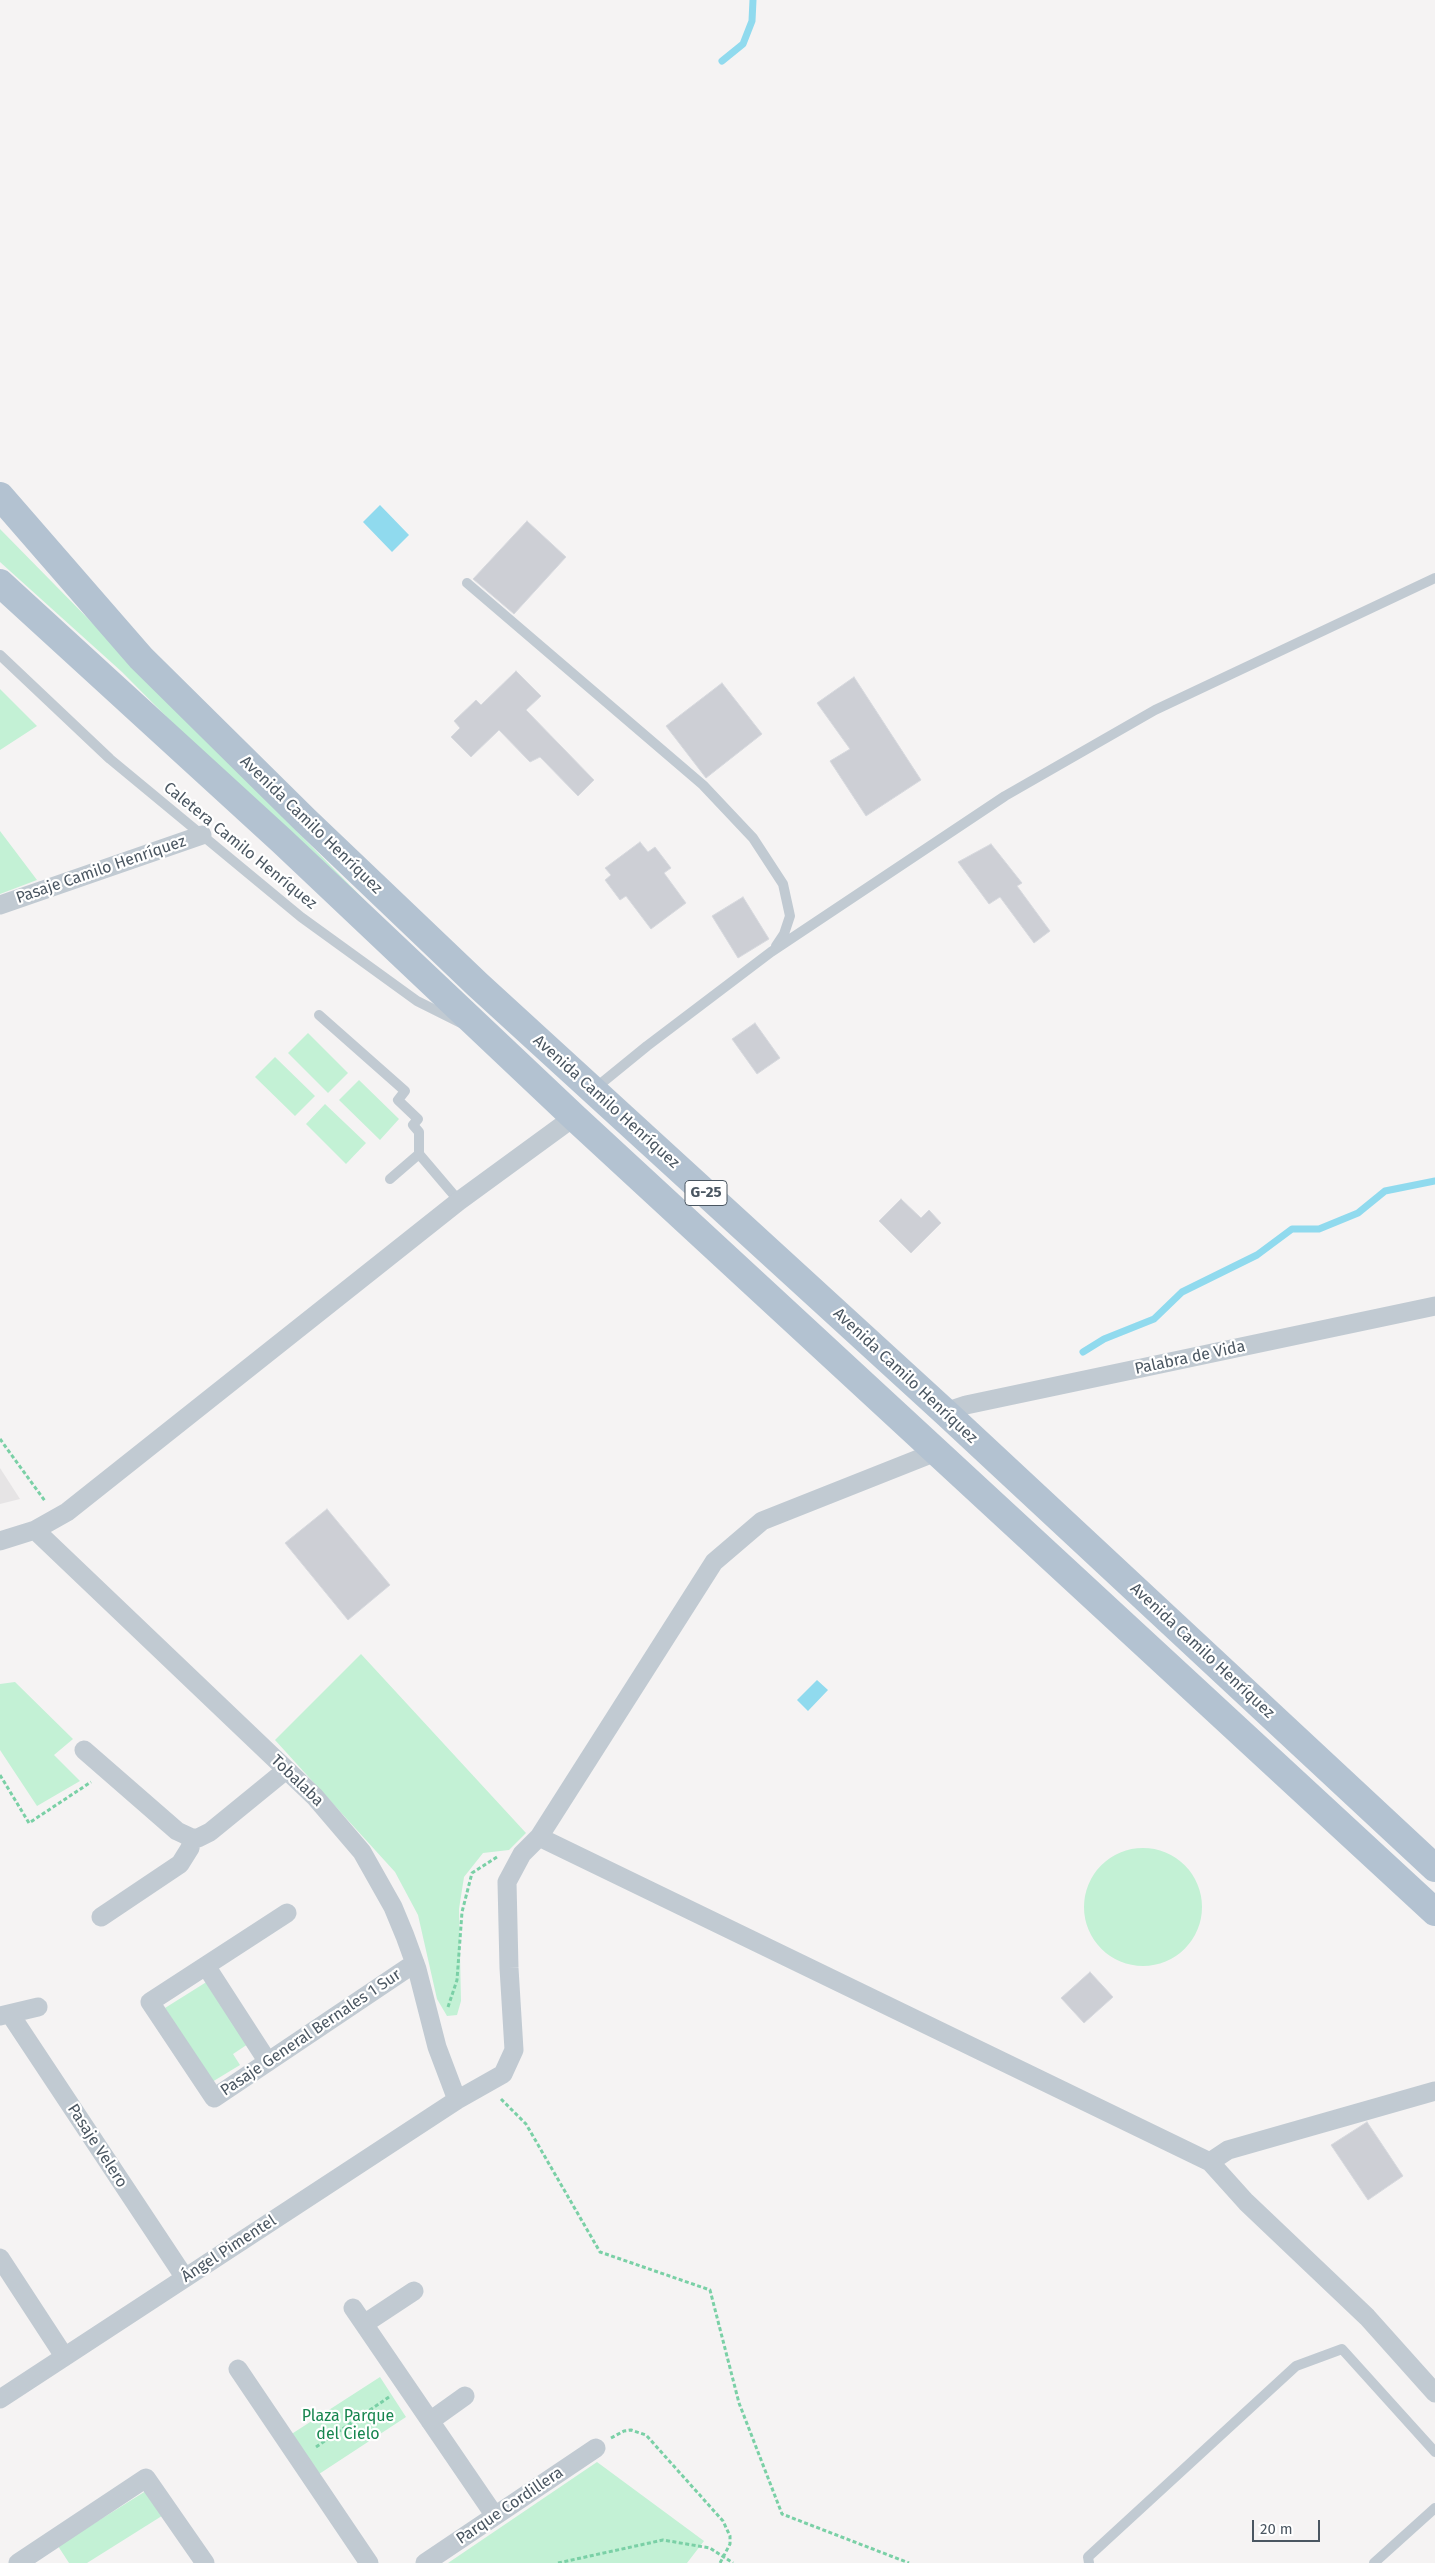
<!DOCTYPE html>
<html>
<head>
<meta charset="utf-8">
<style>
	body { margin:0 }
	#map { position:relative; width:1435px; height:2563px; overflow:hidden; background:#f5f3f3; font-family:"Fira Sans",sans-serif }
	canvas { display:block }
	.scale { position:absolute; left:1252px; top:2520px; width:68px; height:22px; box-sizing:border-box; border:2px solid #4a5661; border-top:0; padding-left:6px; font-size:15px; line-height:18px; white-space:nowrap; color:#4a5661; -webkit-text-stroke:4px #fff; paint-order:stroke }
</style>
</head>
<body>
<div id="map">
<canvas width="1435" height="2563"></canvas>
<div class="scale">20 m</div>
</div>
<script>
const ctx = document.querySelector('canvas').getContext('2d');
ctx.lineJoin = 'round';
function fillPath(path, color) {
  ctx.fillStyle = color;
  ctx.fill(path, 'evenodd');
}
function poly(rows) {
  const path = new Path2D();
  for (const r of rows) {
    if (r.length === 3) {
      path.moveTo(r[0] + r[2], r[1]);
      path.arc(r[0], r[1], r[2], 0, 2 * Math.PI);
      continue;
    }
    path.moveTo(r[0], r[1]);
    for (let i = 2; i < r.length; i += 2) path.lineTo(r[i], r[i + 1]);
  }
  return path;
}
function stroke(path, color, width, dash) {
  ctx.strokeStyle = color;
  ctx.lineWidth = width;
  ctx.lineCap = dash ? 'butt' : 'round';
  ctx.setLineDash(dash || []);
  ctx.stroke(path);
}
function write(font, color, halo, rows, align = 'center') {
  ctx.font = font + ' "Fira Sans",sans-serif';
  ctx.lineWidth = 4.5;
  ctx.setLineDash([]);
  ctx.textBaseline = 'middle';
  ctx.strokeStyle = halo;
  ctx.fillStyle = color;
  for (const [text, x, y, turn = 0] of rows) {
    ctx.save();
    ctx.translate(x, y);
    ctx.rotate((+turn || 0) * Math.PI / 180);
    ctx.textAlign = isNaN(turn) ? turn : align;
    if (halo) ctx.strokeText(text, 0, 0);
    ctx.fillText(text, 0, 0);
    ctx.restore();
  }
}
fillPath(poly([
	[0,1468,20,1499,0,1504]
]), '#e6e4e5');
fillPath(poly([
	[0,529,386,922,281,832,122,672,0,562],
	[0,689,37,726,0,750],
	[0,831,37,880,0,894],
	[308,1033,348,1073,328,1093,288,1053],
	[275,1057,315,1096,295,1116,255,1077],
	[359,1080,399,1119,380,1140,339,1100],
	[325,1104,366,1143,346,1164,306,1124],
	[361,1654,526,1833,509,1850,483,1853,464,1877,459,1909,461,2001,457,2015,447,2016,437,1999,418,1915,395,1872,275,1740],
	[15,1682,73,1739,54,1755,80,1781,37,1806,0,1750,0,1684],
	[1143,1907,59],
	[208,1981,248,2044,233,2054,240,2065,212,2082,165,2008],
	[380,2377,406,2417,316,2476,290,2435],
	[597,2462,704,2541,687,2563,448,2563],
	[149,2489,165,2514,87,2563,69,2563,58,2546]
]), '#c3f1d5');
fillPath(poly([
	[380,505,409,535,392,552,363,522],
	[817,1680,828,1690,808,1711,797,1700]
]), '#90daee');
stroke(poly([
	[722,61,743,44,752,21,753,0],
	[1083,1352,1104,1339,1154,1319,1182,1292,1257,1255,1292,1229,1319,1229,1358,1213,1385,1191,1435,1181]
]), '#90daee', 7);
const building = poly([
	[527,521,566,557,514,614,473,579,527,521],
	[516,671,541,696,526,710,594,780,578,796,540,757,530,762,499,730,471,757,451,737,460,728,454,721,476,700,481,705,516,671],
	[854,677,921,780,866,816,830,761,850,749,817,703,854,677],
	[722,683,762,734,706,778,666,726,722,683],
	[640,842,648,852,655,847,671,868,664,873,686,903,651,929,626,896,620,900,605,880,611,875,605,868,640,842],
	[991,844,1022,883,1017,886,1050,931,1034,943,1000,897,989,904,958,862,991,844],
	[743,897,769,939,738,958,712,916,743,897],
	[755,1023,780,1058,757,1074,732,1039,755,1023],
	[901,1199,921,1218,929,1210,941,1223,911,1253,879,1221,901,1199],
	[327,1509,390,1585,348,1620,285,1543,327,1509],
	[1090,1972,1113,1997,1084,2023,1061,1998,1090,1972],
	[1367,2122,1403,2176,1368,2200,1331,2145,1367,2122]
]);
fillPath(building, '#cdcfd5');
stroke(building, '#d7d9de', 1);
stroke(poly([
	[0,1439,45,1501],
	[0,1775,29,1823,91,1782],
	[448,2007,457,1980,462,1912,472,1873,497,1857],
	[501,2099,526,2124,600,2252,710,2290,739,2403,782,2514,909,2563],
	[611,2438,624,2431,631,2430,646,2435,723,2521,730,2536,730,2544,720,2563],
	[316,2447,389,2397],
	[558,2563,663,2540,710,2548,733,2563]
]), '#7ad0a6', 3, [4, 2.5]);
stroke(poly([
	[467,583,703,785,753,838,783,884,790,916,784,934,776,946],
	[0,655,110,759,301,917,417,1001,463,1024],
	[319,1015,405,1091,398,1100,418,1119,413,1125,419,1132,419,1154,459,1201],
	[593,1090,647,1046,771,952,1005,796,1155,710,1435,578],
	[390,1179,419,1154],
	[1089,2563,1088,2557,1296,2366,1342,2349,1435,2452],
	[1374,2563,1435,2508]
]), '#c1cad2', 10);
stroke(poly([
	[0,905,202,835],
	[945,1412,966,1405,1435,1306],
	[35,1530,315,1797,362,1852,393,1907,405,1936,417,1969,437,2047,457,2100],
	[0,1541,35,1530,67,1512,459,1201,574,1117],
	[84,1750,177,1831,192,1838,198,1838,210,1832,286,1770],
	[539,1837,1210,2162,1246,2202,1367,2317,1435,2393],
	[287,1913,150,2002,214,2098,415,1963],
	[101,1917,180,1864,190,1848,192,1838],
	[206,1966,268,2062],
	[10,2014,185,2278],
	[0,2016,38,2007],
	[1210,2162,1228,2150,1435,2091],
	[0,2258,64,2356],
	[353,2308,495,2516],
	[364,2324,414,2291],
	[238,2369,369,2563],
	[0,2399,457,2100,503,2074,514,2050,509,1968,507,1882,522,1854,539,1837,714,1562,762,1521,936,1452],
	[430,2421,465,2396],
	[18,2563,146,2478,205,2563],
	[425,2563,596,2448]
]), '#c1cad2', 19);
stroke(poly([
	[0,496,141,658,305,820,478,985,945,1412,1435,1868],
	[0,583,282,841,574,1117,1435,1912]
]), '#b3c2d1', 28);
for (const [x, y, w] of [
	[706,1193,42]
]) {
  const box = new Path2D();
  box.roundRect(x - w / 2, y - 12.5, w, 25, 4);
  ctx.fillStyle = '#fff';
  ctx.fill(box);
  stroke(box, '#4a5661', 1);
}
write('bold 15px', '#4a5661', null, [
	["G-25",706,1193]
]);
write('16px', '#4a5661', '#fff', [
	["Avenida Camilo Henríquez",311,825,44],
	["Caletera Camilo Henríquez",240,846,39],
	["Pasaje Camilo Henríquez",101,870,-19],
	["Avenida Camilo Henríquez",606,1102,42],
	["Palabra de Vida",1190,1358,-12],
	["Avenida Camilo Henríquez",905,1376,43],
	["Avenida Camilo Henríquez",1202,1651,43],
	["Tobalaba",297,1781,44],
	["Pasaje General Bernales 1 Sur",311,2033,-34],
	["Pasaje Velero",97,2146,57],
	["Ángel Pimentel",229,2249,-33],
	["Parque Cordillera",510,2506,-34]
]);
write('16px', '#17864f', '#fff', [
	["Plaza Parque",348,2417],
	["del Cielo",348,2435]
]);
</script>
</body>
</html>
